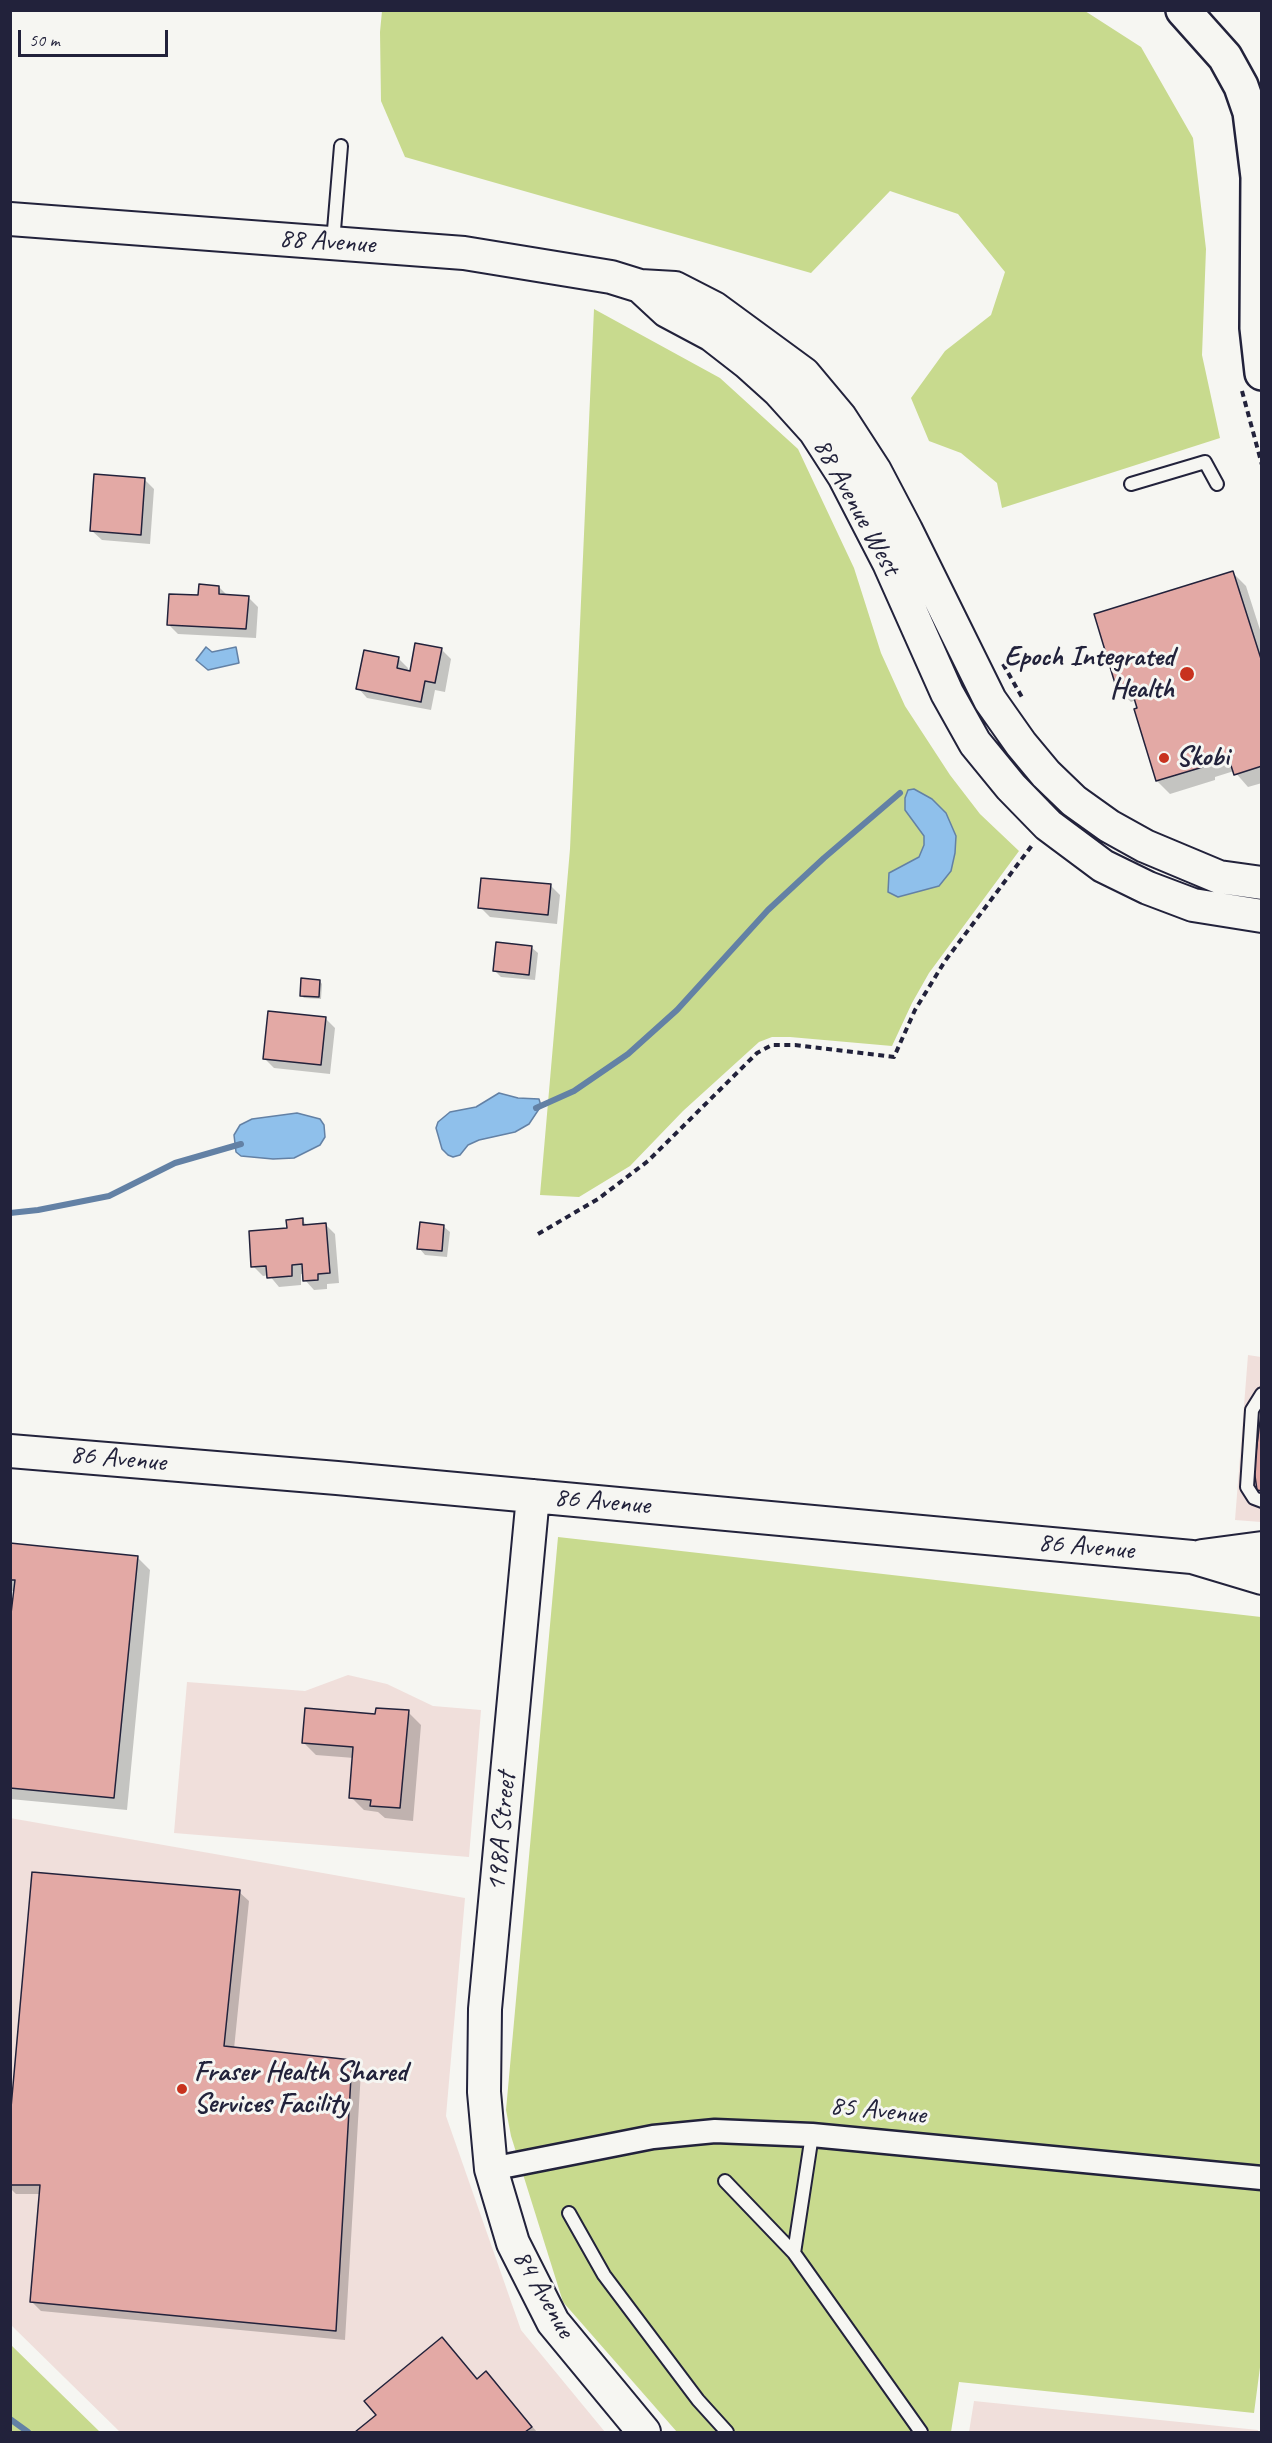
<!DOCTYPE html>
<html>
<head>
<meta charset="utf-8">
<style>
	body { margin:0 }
	#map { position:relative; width:1272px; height:2443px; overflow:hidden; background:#f6f6f2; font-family:Caveat,sans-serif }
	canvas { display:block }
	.frame { position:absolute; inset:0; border:12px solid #22223b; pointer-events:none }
	.scale { position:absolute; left:18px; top:30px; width:150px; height:27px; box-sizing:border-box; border:3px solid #22223b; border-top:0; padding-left:8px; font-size:18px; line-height:21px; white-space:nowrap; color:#22223b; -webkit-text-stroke:4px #f6f6f2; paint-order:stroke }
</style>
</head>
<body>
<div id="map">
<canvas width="1272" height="2443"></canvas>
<div class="frame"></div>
<div class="scale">50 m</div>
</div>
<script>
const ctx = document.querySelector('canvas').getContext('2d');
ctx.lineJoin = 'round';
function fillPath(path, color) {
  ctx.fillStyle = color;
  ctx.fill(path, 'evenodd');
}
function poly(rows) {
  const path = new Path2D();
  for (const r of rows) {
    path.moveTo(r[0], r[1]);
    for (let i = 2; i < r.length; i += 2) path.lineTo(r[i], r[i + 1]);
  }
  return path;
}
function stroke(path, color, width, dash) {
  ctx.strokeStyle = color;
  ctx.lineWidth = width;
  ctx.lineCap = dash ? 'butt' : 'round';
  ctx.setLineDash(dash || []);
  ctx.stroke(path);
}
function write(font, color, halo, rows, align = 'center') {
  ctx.font = font + ' Caveat,sans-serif';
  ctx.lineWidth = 6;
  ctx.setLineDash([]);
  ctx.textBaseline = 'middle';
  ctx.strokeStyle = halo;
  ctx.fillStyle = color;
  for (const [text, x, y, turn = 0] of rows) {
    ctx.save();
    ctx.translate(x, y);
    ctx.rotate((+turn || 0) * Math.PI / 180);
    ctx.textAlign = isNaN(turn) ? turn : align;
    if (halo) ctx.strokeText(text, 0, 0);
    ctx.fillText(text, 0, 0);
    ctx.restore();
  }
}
fillPath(poly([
	[1248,1355,1261,1357,1261,1522,1235,1520],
	[348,1675,387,1684,433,1706,481,1710,469,1857,174,1833,187,1682,305,1691],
	[10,1818,465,1898,446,2116,521,2330,605,2432,120,2432,11,2325],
	[974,2401,1258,2430,1258,2432,969,2432]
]), '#f0dfdb');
fillPath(poly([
	[382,11,1085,11,1141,47,1193,138,1206,249,1202,355,1220,438,1002,508,997,483,961,453,929,441,911,398,945,351,991,315,1005,272,958,214,890,191,811,273,405,157,381,101,380,32],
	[594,309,720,378,798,449,854,568,881,653,905,706,950,775,980,814,1019,851,929,973,912,1003,892,1046,790,1037,772,1037,759,1042,683,1111,630,1166,579,1197,540,1195,570,849],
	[914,789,955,853,951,870,939,886,889,873,919,857,924,845,924,836,905,810,905,798,908,790],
	[558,1537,1261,1617,1262,2352,1254,2413,959,2382,951,2432,677,2432,563,2302,511,2136,506,2110],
	[10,2345,11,2345,100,2432,11,2432]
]), '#c8da8e');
const water = poly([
	[206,647,212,652,236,647,239,663,208,670,196,660,206,647],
	[914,789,932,799,946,813,956,836,955,853,951,871,939,886,898,897,888,892,889,873,919,857,924,845,924,836,905,810,905,798,908,790,914,789],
	[499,1093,518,1098,539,1099,541,1106,529,1124,515,1132,479,1140,468,1145,460,1155,453,1157,448,1155,442,1149,436,1128,438,1122,450,1112,476,1107,499,1093],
	[297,1113,320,1119,324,1125,325,1137,320,1145,294,1158,273,1159,241,1156,236,1152,234,1135,240,1125,252,1119,297,1113]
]);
fillPath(water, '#8fc0eb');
stroke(water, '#6381a5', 1.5);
fillPath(poly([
	[144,479,154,489,150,544,102,540,92,531],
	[1233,573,1246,586,1262,636,1262,783,1248,787,1234,771,1215,777,1215,780,1170,794,1157,781,1136,700,1131,702,1118,689],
	[219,587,228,596,248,597,258,607,256,638,178,634,168,624,199,597],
	[442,650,451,659,445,692,435,690,431,710,367,698,358,688,398,658,408,668,407,672,411,672],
	[550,885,560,895,557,924,490,917,480,907],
	[531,947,538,953,535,980,501,977,494,970],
	[320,981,322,984,321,999,304,998,301,995],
	[325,1018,335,1028,330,1074,274,1068,264,1058],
	[302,1220,308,1226,325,1224,335,1234,339,1283,327,1284,327,1289,314,1290,305,1280,304,1274,301,1274,301,1285,279,1287,269,1275,263,1276,253,1266,288,1230],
	[443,1226,450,1232,447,1257,425,1255,419,1248],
	[10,1545,137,1557,150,1570,127,1810,10,1799,10,1637,15,1591,10,1591],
	[408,1712,421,1725,413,1821,385,1818,378,1812,364,1810,351,1797,354,1758,316,1755,303,1742,377,1716],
	[239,1892,249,1901,234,2049,352,2061,361,2071,345,2340,41,2311,31,2301,41,2194,16,2194,10,2188,10,2136],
	[442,2339,478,2380,486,2373,537,2432,357,2432,378,2415]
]), '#0003');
stroke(poly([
	[536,1108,574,1091,628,1054,677,1010,768,910,824,858,900,793],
	[10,1213,38,1210,109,1196,175,1163,241,1144],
	[10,2419,28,2432]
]), '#6381a5', 6);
const building = poly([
	[94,474,145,478,141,535,90,531,94,474],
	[1233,571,1262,662,1262,766,1234,775,1228,756,1203,764,1203,767,1156,781,1134,709,1137,708,1130,685,1117,690,1094,614,1233,571],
	[199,584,219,586,219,594,249,596,246,629,167,625,169,594,198,595,199,584],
	[415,643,442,648,435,683,425,681,421,702,356,689,364,650,399,657,397,668,410,671,415,643],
	[481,878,551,884,548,915,478,908,481,878],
	[496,942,532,946,529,975,493,971,496,942],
	[301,978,320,980,319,997,300,996,301,978],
	[268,1011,326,1017,321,1065,263,1059,268,1011],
	[303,1218,303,1225,326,1223,330,1273,318,1274,318,1280,303,1281,302,1264,292,1265,292,1276,267,1278,266,1266,251,1267,249,1231,287,1228,286,1220,303,1218],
	[420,1222,444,1225,442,1251,417,1249,420,1222],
	[1262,1405,1262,1491,1257,1490,1254,1469,1262,1405],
	[10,1543,138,1556,114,1798,10,1788,10,1622,15,1580,10,1580,10,1543],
	[305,1708,375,1714,376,1708,409,1710,400,1808,370,1806,371,1800,349,1798,353,1747,302,1743,305,1708],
	[32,1872,240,1890,224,2046,352,2060,336,2331,30,2302,40,2185,10,2185,10,2119,32,1872],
	[442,2337,477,2379,486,2371,532,2427,525,2432,355,2432,376,2415,364,2401,442,2337]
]);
fillPath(building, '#e3a9a5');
stroke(building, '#22223b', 1.5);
const lane = poly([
	[333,242,341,146],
	[1131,484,1205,462,1217,484],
	[1262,1394,1252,1410,1247,1487,1254,1498,1262,1501],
	[812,2135,794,2253,921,2432],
	[725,2181,794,2253],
	[569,2213,604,2275,698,2400,727,2432]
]);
const street = poly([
	[491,2169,653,2137,715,2131,812,2135,1262,2178]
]);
const secondary = poly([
	[10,219,464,253,611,277,640,286,675,288,714,308,804,374,840,417,875,471,906,530,990,700,1021,744,1046,774,1074,801,1109,826,1145,846,1219,877,1262,883],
	[640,286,667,311,712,335,748,363,778,390,815,431,844,476,889,563,947,693,975,743,1011,787,1048,825,1103,866,1148,888,1193,905,1262,916],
	[10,1451,337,1478,1192,1557,1262,1578],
	[533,1496,485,2009,484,2092,491,2169,513,2243,553,2322,644,2432],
	[1202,1556,1262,1548]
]);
const highway = poly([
	[1183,10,1225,57,1241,86,1250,112,1258,177,1257,328,1262,373]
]);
stroke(lane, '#22223b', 16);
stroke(street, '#22223b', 27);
stroke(secondary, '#22223b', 36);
stroke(highway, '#22223b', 38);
stroke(poly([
	[1242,391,1262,465],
	[1003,664,1023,699],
	[538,1234,598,1199,648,1161,757,1053,772,1045,795,1045,894,1057,915,1010,945,961,1033,844]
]), '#22223b', 4, [6, 4.5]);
stroke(lane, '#f6f6f2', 12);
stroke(street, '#f6f6f2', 22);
stroke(secondary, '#f6f6f2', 32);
stroke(highway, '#f6f6f2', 33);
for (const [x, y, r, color] of [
	[1187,674,8,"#c8321e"],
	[1164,758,6,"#c8321e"],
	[182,2089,6,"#c8321e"]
]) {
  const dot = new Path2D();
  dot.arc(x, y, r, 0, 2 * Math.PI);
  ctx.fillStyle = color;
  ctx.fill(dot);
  stroke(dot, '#f6f6f2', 2);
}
write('28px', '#22223b', '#f6f6f2', [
	["88 Avenue",327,242,4],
	["88 Avenue West",856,507,61],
	["86 Avenue",118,1459,5],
	["86 Avenue",602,1502,5],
	["86 Avenue",1086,1547,5],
	["198A Street",502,1832,-85],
	["85 Avenue",878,2111,6],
	["84 Avenue",543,2294,60]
]);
write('bold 28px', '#22223b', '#f6f6f2', [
	["Epoch Integrated",1174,658,"right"],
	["Health",1174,690,"right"],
	["Skobi",1176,758],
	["Fraser Health Shared",194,2073],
	["Services Facility",194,2105]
], 'left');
</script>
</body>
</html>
